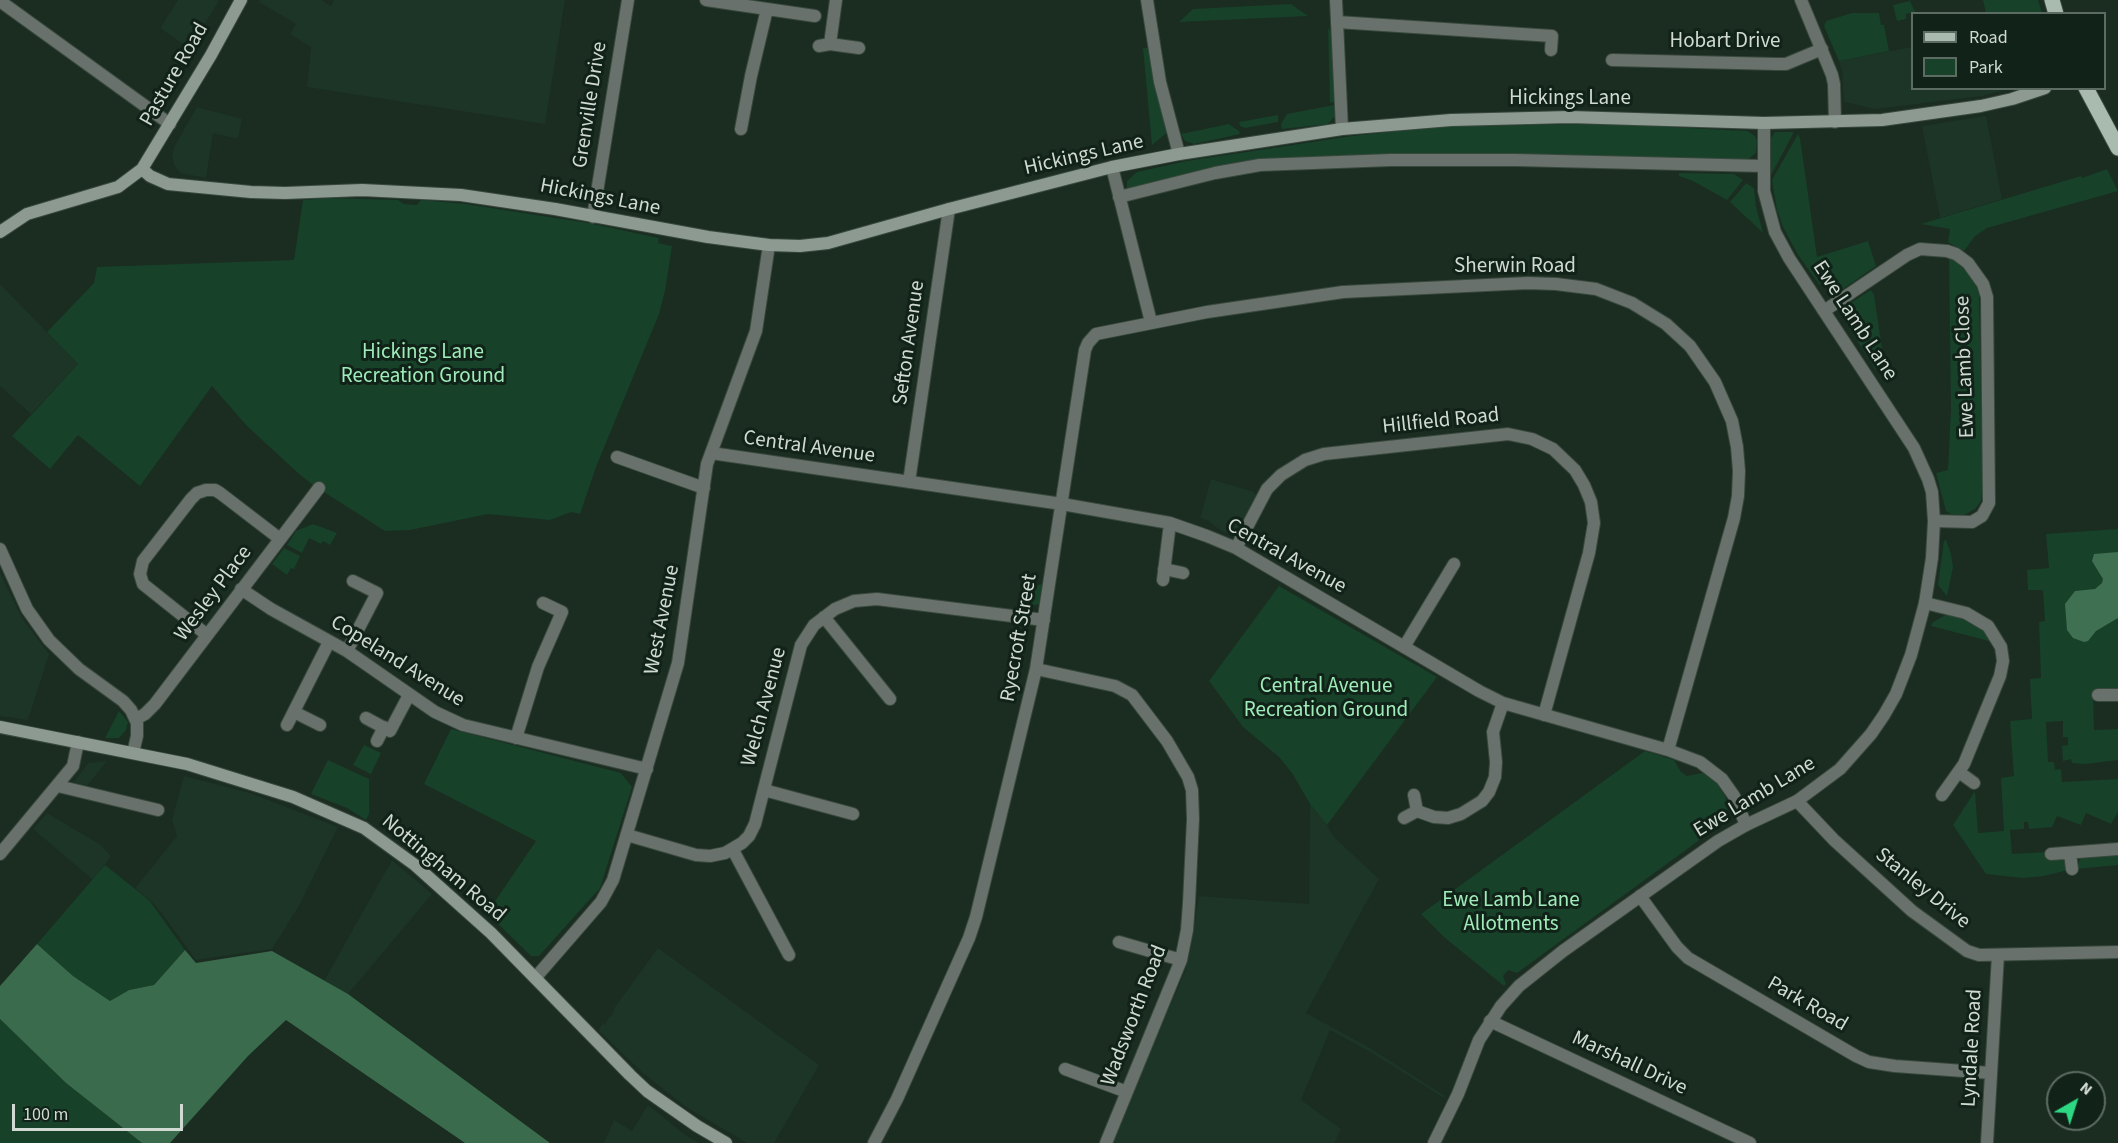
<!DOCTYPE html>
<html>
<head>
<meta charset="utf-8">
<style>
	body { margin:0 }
	#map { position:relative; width:2118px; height:1143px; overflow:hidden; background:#1b2c21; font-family:"Source Sans 3",sans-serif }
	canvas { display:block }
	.legend { position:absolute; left:1911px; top:12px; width:195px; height:78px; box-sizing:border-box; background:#112218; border:2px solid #5d6c63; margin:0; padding:8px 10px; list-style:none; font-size:18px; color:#d0dad3 }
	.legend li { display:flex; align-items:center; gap:12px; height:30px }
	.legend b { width:30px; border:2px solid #5d6c63 }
	.north { position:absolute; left:2046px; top:1071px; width:60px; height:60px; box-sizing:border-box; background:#112218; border:2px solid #5d6c63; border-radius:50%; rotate:39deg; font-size:16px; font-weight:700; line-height:24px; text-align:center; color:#d0dad3 }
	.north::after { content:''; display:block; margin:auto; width:21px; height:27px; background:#2dd884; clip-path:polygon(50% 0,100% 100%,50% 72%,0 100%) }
	.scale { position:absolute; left:12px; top:1104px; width:171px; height:27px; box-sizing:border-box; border:3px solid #d0dad3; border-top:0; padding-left:8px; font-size:18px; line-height:21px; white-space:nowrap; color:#d0dad3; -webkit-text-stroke:4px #112218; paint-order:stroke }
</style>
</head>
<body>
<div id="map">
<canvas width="2118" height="1143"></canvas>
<ul class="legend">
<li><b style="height:8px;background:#a9bbae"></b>Road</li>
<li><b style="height:16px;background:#174129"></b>Park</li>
</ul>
<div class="north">N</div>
<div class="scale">100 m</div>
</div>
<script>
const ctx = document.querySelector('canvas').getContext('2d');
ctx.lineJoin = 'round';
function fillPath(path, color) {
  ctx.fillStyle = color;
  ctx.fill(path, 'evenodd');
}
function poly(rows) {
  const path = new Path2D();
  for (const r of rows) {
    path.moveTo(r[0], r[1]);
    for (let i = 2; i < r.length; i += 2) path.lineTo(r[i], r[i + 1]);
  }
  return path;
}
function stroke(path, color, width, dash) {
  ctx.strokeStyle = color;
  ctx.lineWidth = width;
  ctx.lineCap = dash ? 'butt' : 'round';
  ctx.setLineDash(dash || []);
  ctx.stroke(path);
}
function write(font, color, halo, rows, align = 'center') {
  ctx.font = font + ' "Source Sans 3",sans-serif';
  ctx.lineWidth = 6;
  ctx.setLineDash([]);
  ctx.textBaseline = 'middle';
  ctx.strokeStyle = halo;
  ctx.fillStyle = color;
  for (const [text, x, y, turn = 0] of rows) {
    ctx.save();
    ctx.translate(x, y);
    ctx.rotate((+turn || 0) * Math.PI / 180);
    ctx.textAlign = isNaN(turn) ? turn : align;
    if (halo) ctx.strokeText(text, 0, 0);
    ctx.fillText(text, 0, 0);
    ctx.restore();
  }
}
fillPath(poly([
	[178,0,219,0,190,49,160,28],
	[260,0,321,0,331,6,334,0,565,0,545,124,307,87,311,47,290,34,296,24,259,2],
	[1912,47,1912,88,2009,89,1982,96,1875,109,1844,102,1842,72,1839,61],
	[197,107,242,119,238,139,213,133,206,178,180,173,174,165,172,157,174,147],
	[1986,116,2002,199,1940,218,1922,126],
	[0,284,78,364,31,414,0,386],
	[1211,479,1254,492,1256,495,1237,532,1229,534,1220,530,1209,521,1200,518],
	[0,573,22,618,49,654,28,720,0,716],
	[107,761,87,786,74,782,88,763],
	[184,776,250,793,338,827,300,904,272,949,196,960,160,911,149,899,135,888,177,836,172,820],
	[1310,804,1327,825,1334,837,1379,879,1306,1013,1370,1048,1445,1096,1444,1098,1372,1053,1330,1030,1301,1100,1341,1129,1334,1143,1117,1143,1111,1141,1185,972,1190,952,1199,896,1309,904],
	[47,813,101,845,111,856,93,880,33,829],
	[392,860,432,894,348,994,324,981],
	[658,948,819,1065,774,1143,747,1143,686,1107,644,1074,599,1031,600,1027,603,1023,605,1025,609,1017,611,1017,615,1007],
	[648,1105,688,1137,699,1143,604,1143,614,1120,632,1131]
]), '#1d3526');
fillPath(poly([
	[1983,0,2038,0,2042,13,1986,13],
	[1910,1,1915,12,1906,14,1906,19,1897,21,1893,5],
	[1291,4,1308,16,1179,22,1193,9],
	[1852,13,1879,13,1881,25,1884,25,1889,51,1839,61,1824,26,1826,21],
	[1328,27,1332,36,1334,102,1330,103],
	[1143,48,1148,48,1168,132,1152,145],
	[1334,105,1335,116,1328,124,1282,129,1281,124,1287,114],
	[1278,115,1278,122,1245,128,1240,126,1239,122],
	[1229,124,1239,131,1240,134,1194,144,1185,141,1181,134],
	[1609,124,1747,131,1755,136,1757,141,1756,153,1746,161,1580,155,1424,154,1323,157,1127,189,1127,181,1137,172,1187,161,1352,136,1449,126],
	[1775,132,1793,132,1793,134,1770,177,1769,141],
	[1798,134,1800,138,1817,257,1868,241,1876,266,1843,289,1819,284,1798,255,1783,227,1777,210,1772,180],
	[2107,169,2118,191,1987,228,1975,236,1964,251,1948,242,1950,229,1921,224,2081,176,2082,178],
	[1679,173,1734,174,1743,180,1727,200,1693,181,1679,176],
	[1746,183,1754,188,1756,207,1763,233,1730,202],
	[328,198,398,200,404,204,417,205,421,200,465,204,588,223,659,238,658,243,672,246,665,291,659,314,596,467,580,514,571,512,550,520,488,514,410,530,385,531,313,485,298,473,247,426,212,386,140,486,78,435,50,469,12,436,78,364,47,332,94,283,97,267,294,260,303,200],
	[1949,258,1962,264,1977,285,1979,294,1983,484,1981,501,1975,509,1964,515,1951,514,1946,511,1936,473,1948,470,1951,409],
	[1871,290,1874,295,1884,362,1875,369,1846,323,1847,313,1852,302],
	[313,524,337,533,330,545,323,541,321,544,309,538,302,553,287,545,296,531],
	[2118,529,2118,690,2093,692,2094,730,2118,729,2118,760,2086,764,2072,763,2071,759,2063,761,2062,746,2068,745,2068,737,2063,737,2063,721,2046,722,2048,762,2054,762,2055,770,2061,769,2062,782,2118,779,2118,812,2111,824,2086,813,2081,825,2057,816,2052,827,2029,829,2028,822,2024,822,2024,829,2010,830,2012,854,2047,852,2063,859,2067,863,2068,870,2044,876,2023,878,1986,874,1953,825,1975,791,1978,833,2004,831,2001,778,2014,776,2010,721,2032,719,2030,679,2041,678,2039,622,2045,621,2043,590,2028,590,2027,570,2049,568,2046,534],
	[1946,540,1951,554,1953,567,1947,596,1938,585,1944,541],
	[284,548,300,556,294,569,291,568,287,575,272,564],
	[1042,584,1039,604,1024,608,1026,588],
	[1279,586,1437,677,1327,825,1310,804,1292,773,1279,757,1243,727,1209,681],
	[1947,614,1967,619,1984,630,1993,642,1931,626,1932,623],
	[119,711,128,722,126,730,119,738,105,738],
	[451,729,621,773,632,787,600,888,539,956,531,956,487,913,536,841,424,784],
	[364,745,381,753,371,774,353,765],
	[1645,751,1674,760,1681,772,1687,776,1702,773,1706,775,1717,784,1725,796,1728,806,1726,817,1716,828,1517,973,1508,970,1503,976,1506,984,1504,986,1444,937,1421,914],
	[328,760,369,779,369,814,366,820,347,808,311,794],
	[2118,853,2118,865,2076,869,2080,859,2086,855],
	[105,865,149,900,185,950,154,985,129,990,110,1001,73,976,37,944],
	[0,1019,66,1083,142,1143,0,1143]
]), '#174129');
fillPath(poly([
	[37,944,73,976,110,1001,129,990,154,985,185,950,196,963,272,951,348,994,550,1143,465,1143,286,1020,248,1056,170,1143,142,1143,66,1083,0,1019,0,986]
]), '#3a6b4d');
fillPath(poly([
	[2118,552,2118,618,2096,631,2088,641,2084,642,2073,638,2067,630,2065,604,2075,591,2095,589,2102,583,2103,579,2092,561,2094,554]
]), '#407052');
const minor = poly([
	[706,0,815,16],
	[0,1,170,124],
	[1337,22,1552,36,1551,50],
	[830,44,836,0],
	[819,46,830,44,859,48],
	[1612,60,1777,64,1786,64,1822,49],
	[741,129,751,76,767,9],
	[1112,167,1151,322],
	[1119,197,1215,173,1260,165,1391,160,1516,160,1763,166],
	[593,217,628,0],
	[1824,311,1907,255,1920,249,1947,251,1956,254,1968,263,1983,284,1987,297,1989,503,1982,516,1972,522,1934,521],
	[711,453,1062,504,1170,523,1207,536,1236,548,1479,691,1503,703,1668,750,1700,762,1722,779,1734,796,1746,825],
	[617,457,704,488],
	[909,482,949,209],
	[1236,548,1267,489,1281,475,1305,460,1324,454,1508,434,1532,439,1553,449,1575,470,1584,485,1591,502,1594,523,1589,553,1544,715],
	[0,549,27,609,49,640,79,669,123,701,131,710,137,723,137,736,133,753],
	[1164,569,1183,573],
	[1163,580,1170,523],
	[241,589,271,609,347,651,435,712,463,725,647,769],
	[1925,603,1966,613,1988,626,2001,647,2003,661,2000,676,1964,764,1942,795],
	[824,617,890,699],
	[207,635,143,584,140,574,143,561,191,499,197,493,206,490,215,490,220,493,280,539],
	[1404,647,1454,564],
	[347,651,377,593,353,581],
	[1036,669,1115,686,1132,695,1167,741,1188,777,1192,790,1193,819,1189,903,1187,930,1181,960,1106,1143],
	[2098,695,2118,695],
	[294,712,320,725],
	[366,718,390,731,409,695],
	[136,719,145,714,155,704,319,488],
	[287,725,329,642],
	[516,738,538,667,562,612,543,603],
	[377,741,384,727],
	[1959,772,1974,783],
	[58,786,158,810],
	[764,790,853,814],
	[1414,795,1417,811],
	[1797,801,1834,840,1912,911,1967,951,1979,955,2118,952],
	[1404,818,1417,811,1434,817,1448,818,1461,814,1482,801,1489,792,1495,777,1496,762,1493,732,1503,703],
	[627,835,696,855,710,856,725,853,742,843,749,836,755,824,801,645,814,625,835,609,854,601,877,599,1044,620],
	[733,850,789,955],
	[2070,853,2072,869],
	[0,854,73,766,78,742],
	[2051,854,2118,849],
	[1640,896,1677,947,1688,958,1856,1056,1869,1062,1895,1066,1991,1073],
	[1119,942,1181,960],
	[536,977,601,902,613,880,678,663,707,464,756,331,769,245],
	[1490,1021,1750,1143],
	[1065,1069,1127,1092],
	[874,1143,897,1099,969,938,976,917,1036,669,1085,350,1088,343,1096,334,1207,312,1343,292,1528,283,1556,284,1596,289,1632,303,1666,324,1690,346,1715,382,1732,421,1737,447,1739,471,1738,496,1734,518,1668,750],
	[1987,1143,1998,955]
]);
const tertiary = poly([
	[1147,0,1160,82,1179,154],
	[1336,0,1342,129],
	[1801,0,1832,75,1834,84,1835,122],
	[1434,1143,1458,1094,1479,1040,1501,1006,1519,986,1563,951,1718,841,1746,825,1797,801,1840,769,1871,734,1884,715,1896,694,1911,655,1925,603,1932,558,1934,521,1932,492,1928,479,1914,448,1789,258,1775,232,1764,191,1764,123]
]);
const secondary = poly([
	[142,169,150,176,168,184,251,192,285,193,362,190,461,195,555,209,708,237,769,245,800,246,828,243,949,209,1112,167,1179,154,1342,129,1451,120,1570,117,1764,123,1882,120,1981,106,2012,99,2045,88],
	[0,232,27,214,118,187,142,169,211,55,241,0],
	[0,727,187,764,293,797,364,828,415,865,491,933,630,1075,647,1091,697,1126,726,1143]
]);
const primary = poly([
	[2052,0,2056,14],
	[2086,88,2118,148]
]);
stroke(minor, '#38483d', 14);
stroke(tertiary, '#38483d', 14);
stroke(secondary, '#38483d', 14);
stroke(primary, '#38483d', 17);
stroke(minor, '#68716b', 12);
stroke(tertiary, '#68716b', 12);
stroke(secondary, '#8d9a91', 12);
stroke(primary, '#a9bbae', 15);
write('21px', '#d0dad3', '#112218', [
	["Hobart Drive",1725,42],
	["Pasture Road",175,75,-60],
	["Hickings Lane",1570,99],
	["Grenville Drive",591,105,-81],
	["Hickings Lane",1084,156,-13],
	["Hickings Lane",600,198,11],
	["Sherwin Road",1515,267],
	["Ewe Lamb Lane",1854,321,57],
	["Sefton Avenue",910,343,-82],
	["Ewe Lamb Close",1966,367,-92],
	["Hillfield Road",1441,422,-6],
	["Central Avenue",809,448,8],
	["Central Avenue",1286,557,29],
	["Wesley Place",214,594,-53],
	["West Avenue",663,620,-79],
	["Ryecroft Street",1020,638,-80],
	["Copeland Avenue",397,662,32],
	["Welch Avenue",765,707,-75],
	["Ewe Lamb Lane",1755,798,-31],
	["Nottingham Road",443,869,40],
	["Stanley Drive",1922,889,39],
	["Park Road",1807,1005,30],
	["Wadsworth Road",1135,1016,-69],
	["Lyndale Road",1973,1048,-87],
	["Marshall Drive",1629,1064,25]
]);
write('21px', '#9fecba', '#112218', [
	["Hickings Lane",423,353],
	["Recreation Ground",423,377],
	["Central Avenue",1326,687],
	["Recreation Ground",1326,711],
	["Ewe Lamb Lane",1511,901],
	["Allotments",1511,925]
]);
</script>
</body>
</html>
